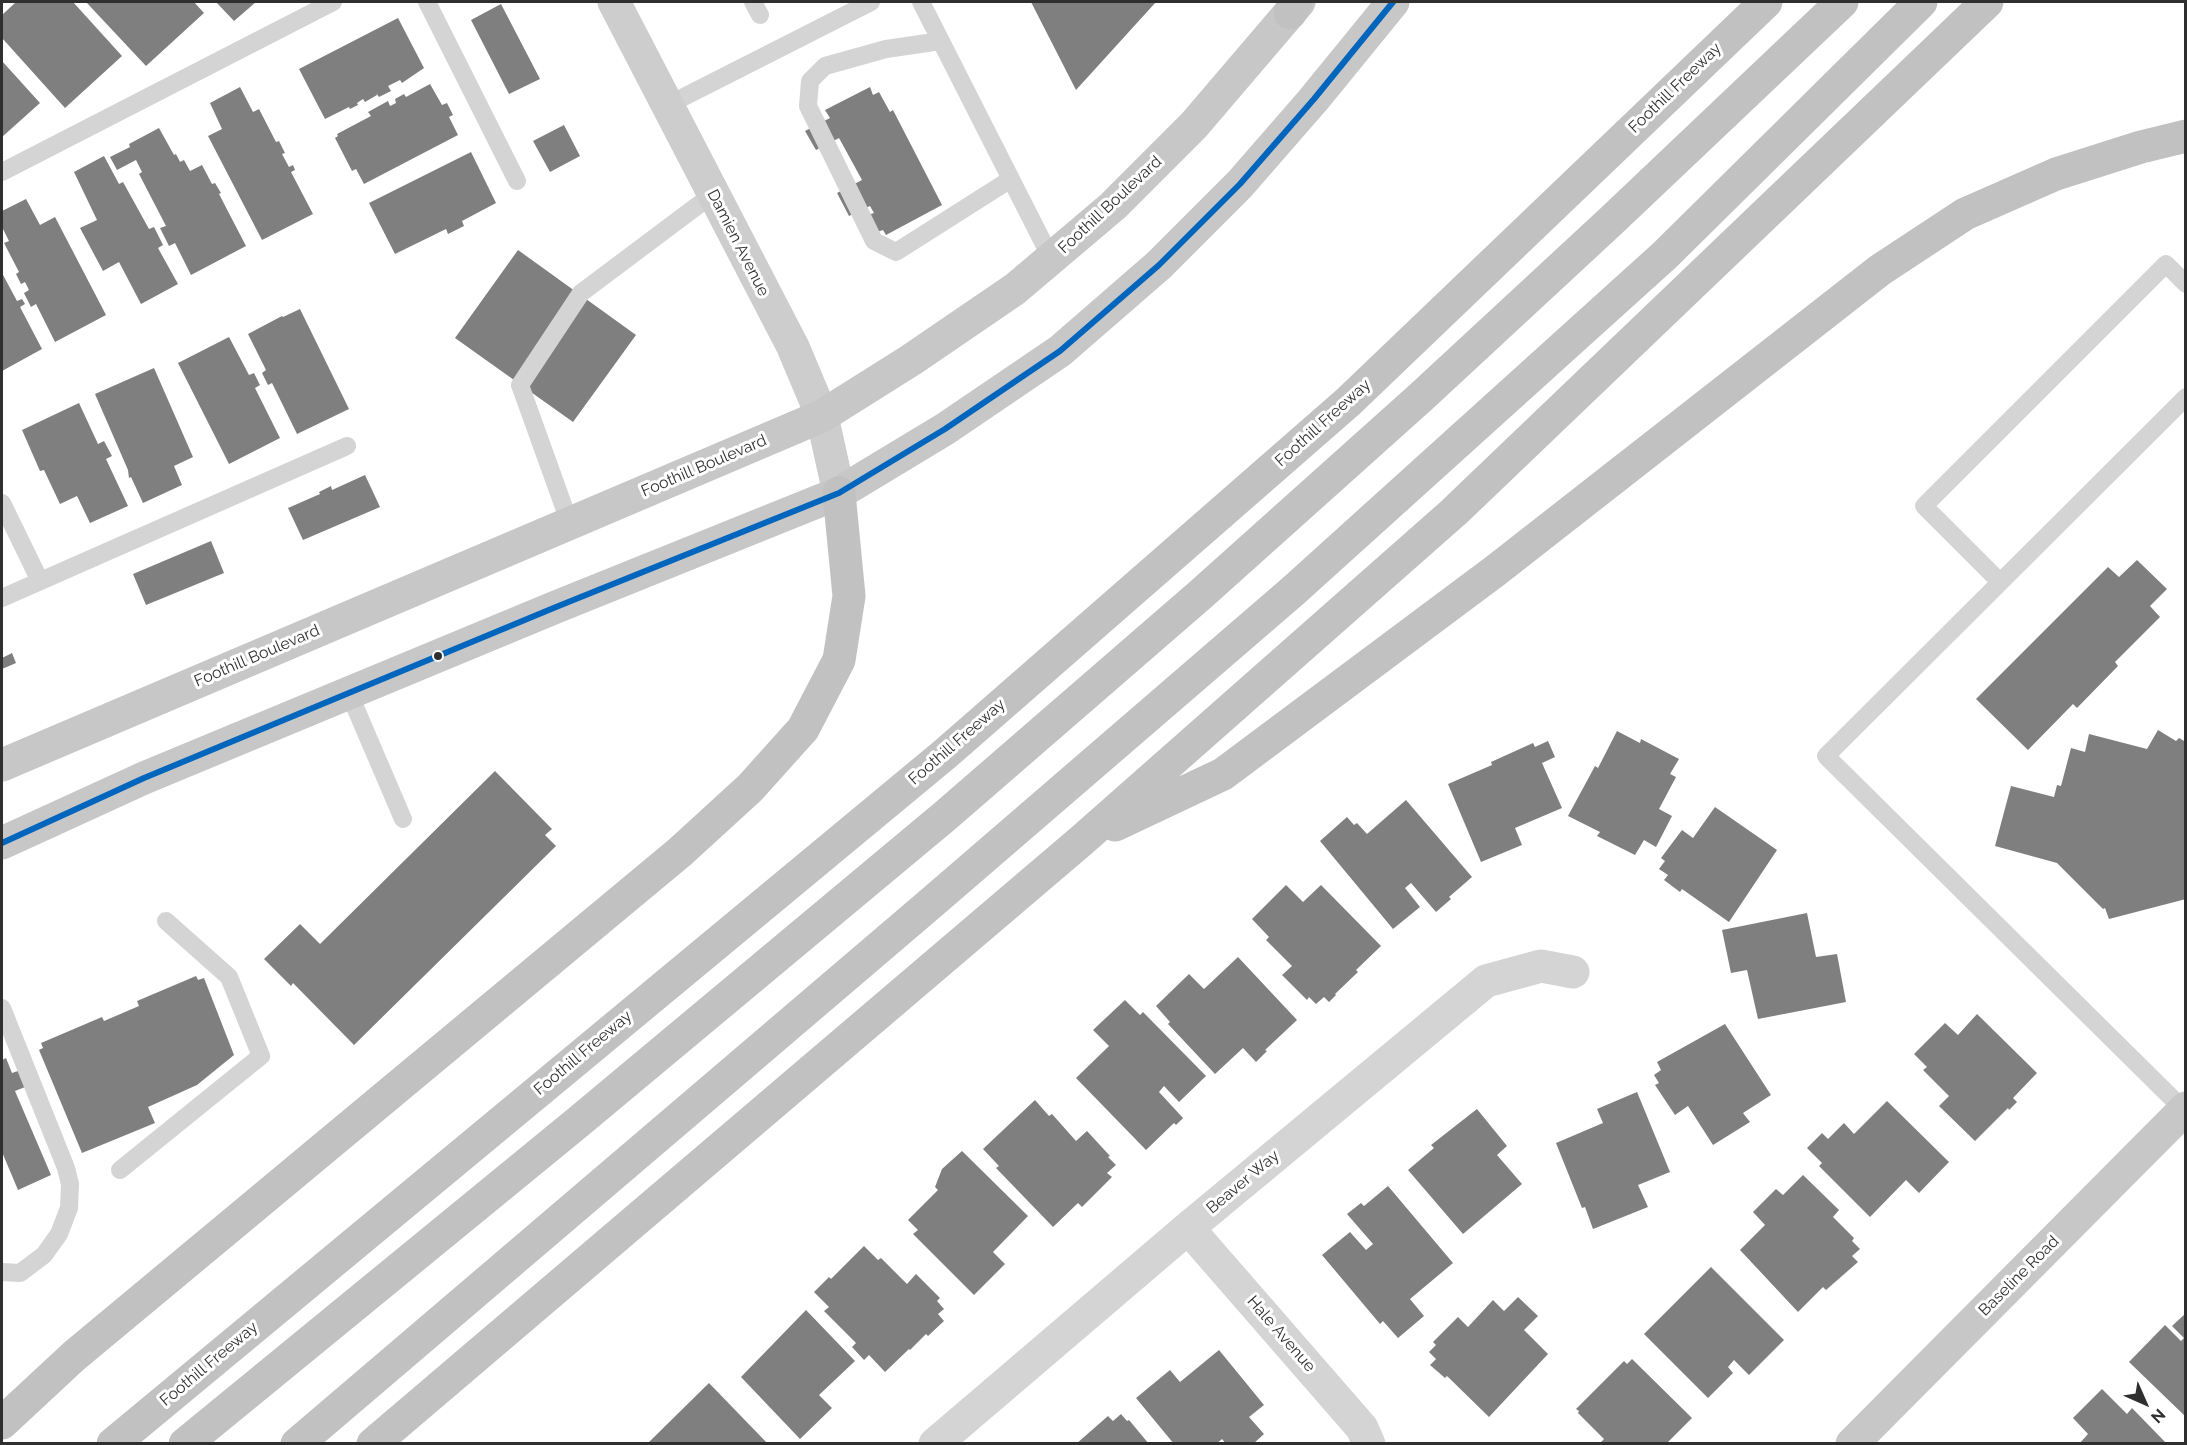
<!DOCTYPE html>
<html>
<head>
<meta charset="utf-8">
<style>
	body { margin:0 }
	#map { position:relative; width:2187px; height:1445px; overflow:hidden; background:#fff; font-family:Raleway,sans-serif }
	canvas { display:block }
	.frame { position:absolute; inset:0; border:3px solid #2f2f2f; pointer-events:none }
	.north { position:absolute; left:2115px; top:1373px; width:60px; height:60px; -webkit-text-stroke:4px #fff; paint-order:stroke; rotate:135deg; font-size:16px; font-weight:700; line-height:24px; text-align:center; color:#2f2f2f }
	.north::after { content:''; display:block; margin:auto; width:21px; height:27px; background:#2f2f2f; clip-path:polygon(50% 0,100% 100%,50% 72%,0 100%) }
</style>
</head>
<body>
<div id="map">
<canvas width="2187" height="1445"></canvas>
<div class="frame"></div>
<div class="north">N</div>
</div>
<script>
const ctx = document.querySelector('canvas').getContext('2d');
ctx.lineJoin = 'round';
function fillPath(path, color) {
  ctx.fillStyle = color;
  ctx.fill(path, 'evenodd');
}
function poly(rows) {
  const path = new Path2D();
  for (const r of rows) {
    path.moveTo(r[0], r[1]);
    for (let i = 2; i < r.length; i += 2) path.lineTo(r[i], r[i + 1]);
  }
  return path;
}
function stroke(path, color, width, dash) {
  ctx.strokeStyle = color;
  ctx.lineWidth = width;
  ctx.lineCap = dash ? 'butt' : 'round';
  ctx.setLineDash(dash || []);
  ctx.stroke(path);
}
function write(font, color, halo, rows, align = 'center') {
  ctx.font = font + ' Raleway,sans-serif';
  ctx.lineWidth = 6;
  ctx.setLineDash([]);
  ctx.textBaseline = 'middle';
  ctx.strokeStyle = halo;
  ctx.fillStyle = color;
  for (const [text, x, y, turn = 0] of rows) {
    ctx.save();
    ctx.translate(x, y);
    ctx.rotate((+turn || 0) * Math.PI / 180);
    ctx.textAlign = isNaN(turn) ? turn : align;
    if (halo) ctx.strokeText(text, 0, 0);
    ctx.fillText(text, 0, 0);
    ctx.restore();
  }
}
fillPath(poly([
	[16,2,73,2,122,56,65,108,2,38,2,15],
	[86,2,194,2,204,13,146,66],
	[216,2,256,2,234,21],
	[1031,2,1156,2,1076,90],
	[501,4,540,79,509,94,471,20],
	[398,18,424,68,402,83,400,80,388,86,391,91,379,97,376,93,377,95,365,102,363,99,357,103,358,105,350,109,349,107,325,119,299,69],
	[2,61,40,103,2,137],
	[430,84,442,105,447,103,453,115,449,117,458,135,364,184,356,169,352,171,335,138,338,136,337,134,371,116,368,112,388,101,390,106,396,103,395,99,404,94,406,97],
	[240,87,253,112,259,109,276,142,279,141,285,153,282,154,289,167,293,165,295,170,291,172,313,214,262,240,208,136,222,129,210,103],
	[870,87,873,95,879,92,890,112,893,110,942,205,886,235,883,230,877,232,868,215,874,213,870,206,849,216,837,193,862,180,839,138,816,150,805,131,830,118,825,110],
	[564,125,580,156,550,172,533,141],
	[159,128,174,155,176,154,180,162,184,160,190,171,202,165,212,184,215,183,221,193,219,194,246,246,191,275,175,243,169,246,160,228,166,226,139,174,142,172,136,160,117,170,110,157,130,147,129,144],
	[471,152,496,203,462,221,464,226,448,234,446,229,395,254,369,203],
	[104,156,119,184,123,182,149,229,154,227,163,245,158,248,178,284,141,304,119,262,103,271,80,228,97,220,74,172],
	[26,199,40,225,55,217,106,315,55,342,36,304,31,307,24,293,29,290,25,282,21,284,16,274,19,272,4,243,9,241,2,227,2,211],
	[518,250,636,335,573,422,455,338],
	[2,273,17,301,22,299,25,304,20,307,42,349,2,371],
	[300,309,349,409,297,434,272,383,268,385,262,373,266,370,248,334,282,316,283,317],
	[229,337,249,375,254,373,260,385,255,388,280,438,229,464,178,363],
	[154,368,193,457,174,466,182,485,143,503,131,477,129,478,128,470,95,394],
	[79,403,98,444,104,441,112,456,106,459,128,506,90,523,77,496,60,504,44,470,40,471,22,430],
	[365,475,380,507,303,540,288,508,320,494,319,492,331,486,332,490],
	[211,541,224,573,146,605,133,574],
	[2137,560,2167,589,2150,606,2160,617,2115,662,2118,666,2077,708,2073,704,2028,750,1976,699,2108,567,2119,577],
	[12,653,16,663,2,669,2,658],
	[2158,730,2176,741,2179,738,2186,742,2186,899,2109,919,2105,908,2103,909,2057,863,1995,846,2011,786,2054,797,2057,785,2061,786,2071,748,2085,752,2089,734,2147,749],
	[1617,731,1640,743,1641,739,1679,759,1670,774,1676,777,1659,809,1672,816,1656,847,1644,840,1635,855,1597,836,1600,832,1568,816,1595,766,1598,768],
	[1548,741,1555,757,1542,763,1562,808,1515,828,1522,845,1481,862,1448,784,1492,765,1491,762,1533,743,1535,747],
	[495,771,552,829,545,835,556,846,354,1045,293,983,291,986,264,959,300,924,320,944],
	[1406,800,1472,877,1449,897,1451,899,1436,912,1411,883,1405,888,1420,907,1393,929,1320,841,1347,817,1354,825,1357,823,1367,834],
	[1715,807,1777,850,1729,922,1682,889,1680,892,1664,880,1668,875,1659,869,1665,861,1661,858,1682,830,1693,838],
	[1286,885,1303,902,1321,885,1381,946,1356,970,1358,972,1335,994,1336,995,1329,1002,1324,997,1316,1004,1309,997,1307,1000,1282,975,1292,966,1266,940,1269,937,1252,919],
	[1807,913,1816,957,1837,954,1846,1002,1758,1019,1747,970,1731,973,1722,930],
	[1238,957,1297,1020,1265,1050,1267,1051,1256,1062,1243,1048,1215,1074,1168,1024,1170,1022,1156,1006,1189,974,1204,989],
	[196,976,198,980,204,978,234,1055,197,1085,148,1107,155,1123,82,1153,39,1050,43,1048,41,1043,102,1017,104,1021,139,1006,137,1001],
	[1125,1000,1140,1015,1143,1012,1206,1076,1179,1102,1164,1086,1159,1092,1183,1118,1176,1125,1174,1123,1146,1150,1076,1078,1109,1046,1093,1030],
	[1977,1014,2037,1073,2013,1098,2017,1102,2009,1110,2008,1108,1975,1141,1939,1106,1949,1096,1923,1070,1927,1067,1914,1054,1945,1023,1958,1035],
	[1725,1024,1771,1095,1743,1113,1750,1122,1713,1145,1688,1106,1675,1115,1655,1085,1659,1083,1654,1075,1661,1070,1657,1062],
	[6,1058,12,1073,18,1071,25,1087,15,1091,51,1175,18,1190,2,1152,2,1060],
	[1637,1092,1670,1172,1638,1185,1648,1207,1593,1229,1585,1207,1582,1208,1556,1143,1603,1123,1597,1109],
	[1035,1100,1049,1116,1052,1114,1076,1141,1087,1131,1110,1156,1108,1157,1116,1165,1107,1173,1112,1177,1082,1207,1078,1203,1053,1227,996,1168,999,1166,983,1149],
	[1887,1101,1949,1162,1919,1193,1906,1180,1870,1217,1819,1166,1822,1163,1807,1148,1822,1133,1828,1139,1844,1123,1854,1134],
	[1477,1109,1507,1146,1497,1155,1522,1184,1463,1234,1408,1170,1434,1148,1431,1145],
	[962,1151,1028,1216,993,1252,1005,1264,974,1295,913,1234,918,1230,908,1220,938,1190,935,1187,942,1169],
	[1803,1175,1839,1210,1833,1217,1854,1238,1852,1241,1860,1249,1852,1256,1858,1262,1826,1290,1823,1287,1798,1312,1740,1250,1765,1225,1753,1212,1776,1189,1783,1195],
	[1388,1186,1453,1263,1410,1299,1424,1316,1398,1338,1383,1321,1380,1324,1322,1255,1350,1232,1366,1250,1373,1244,1347,1214,1361,1203,1364,1206],
	[864,1246,878,1260,881,1258,907,1284,916,1274,940,1298,937,1301,944,1309,938,1314,944,1321,928,1336,926,1334,910,1350,909,1349,885,1372,869,1355,864,1360,852,1347,856,1343,824,1311,829,1307,814,1292,829,1277,831,1279],
	[1711,1267,1784,1340,1749,1375,1734,1360,1728,1367,1733,1373,1708,1398,1644,1334],
	[1518,1297,1538,1316,1524,1330,1548,1354,1489,1417,1447,1376,1445,1378,1430,1365,1436,1359,1429,1352,1436,1345,1433,1342,1458,1317,1468,1327,1493,1300,1504,1311],
	[806,1310,855,1361,819,1395,832,1408,800,1439,741,1377],
	[2186,1313,2186,1417,2129,1362,2165,1325,2181,1341,2184,1338,2172,1326],
	[1219,1350,1264,1405,1249,1417,1264,1434,1253,1444,1226,1444,1222,1439,1216,1444,1174,1444,1136,1398,1170,1370,1180,1382],
	[1632,1359,1692,1418,1668,1442,1669,1444,1599,1444,1604,1439,1578,1413,1579,1411,1576,1409,1624,1361,1627,1364],
	[709,1383,768,1444,647,1444],
	[2102,1389,2127,1414,2132,1408,2167,1444,2079,1444,2088,1434,2073,1418],
	[1121,1414,1127,1421,1129,1420,1149,1444,1076,1444,1108,1416,1113,1421]
]), '#7f7f7f');
stroke(poly([
	[427,2,517,181],
	[753,2,760,15],
	[921,2,1051,258],
	[941,41,886,49,825,66,810,81,808,106,874,241,896,252,1011,179],
	[668,105,871,2],
	[2,172,333,2],
	[2,503,40,581],
	[570,524,520,385,581,293,713,194],
	[2000,582,1924,506,2166,264,2186,284],
	[2,598,347,446],
	[349,693,403,819],
	[2,1008,66,1168,70,1184,69,1208,59,1234,44,1255,20,1273,2,1272],
	[2184,1110,1826,756,2186,397],
	[120,1170,261,1056,229,977,166,921]
]), '#d4d4d4', 18);
stroke(poly([
	[1188,1228,1362,1428,1369,1444],
	[935,1444,1188,1228,1486,981,1541,966,1573,972]
]), '#d4d4d4', 33);
stroke(poly([
	[614,2,793,347,822,416,839,493]
]), '#cdcdcd', 33);
stroke(poly([
	[2,765,822,416,911,360,1015,289,1113,206,1194,125,1299,2],
	[2,843,144,778,556,607,839,493,945,429,1060,351,1159,265,1240,184,1314,99,1393,2],
	[1852,1444,2186,1108]
]), '#c7c7c7', 33);
stroke(poly([
	[1290,13,1296,2],
	[1115,825,1223,774,1495,571,1880,270,1965,214,2056,174,2141,147,2186,136],
	[2,1423,74,1356,680,852,750,788,803,729,839,660,849,596,839,493],
	[113,1444,945,754,1348,402,1766,2],
	[185,1444,577,1123,945,816,1200,595,1421,397,1611,221,1842,2],
	[297,1444,930,904,1293,591,1665,255,1921,2],
	[373,1444,1081,841,1454,512,1987,2]
]), '#c1c1c1', 33);
stroke(poly([
	[2,843,144,778,556,607,839,493,945,429,1060,351,1159,265,1240,184,1314,99,1393,2]
]), '#0065bd', 6);
for (const [x, y, r, color] of [
	[438,656,5,"#2f2f2f"]
]) {
  const dot = new Path2D();
  dot.arc(x, y, r, 0, 2 * Math.PI);
  ctx.fillStyle = color;
  ctx.fill(dot);
  stroke(dot, '#fff', 2);
}
write('16px', '#2f2f2f', '#fff', [
	["Foothill Freeway",1675,88,-44],
	["Foothill Boulevard",1110,205,-43],
	["Damien Avenue",738,243,63],
	["Foothill Freeway",1323,423,-42],
	["Foothill Boulevard",704,466,-23],
	["Foothill Boulevard",257,656,-23],
	["Foothill Freeway",957,742,-41],
	["Foothill Freeway",583,1053,-40],
	["Beaver Way",1243,1182,-40],
	["Baseline Road",2019,1276,-45],
	["Hale Avenue",1281,1334,49],
	["Foothill Freeway",209,1364,-40]
]);
</script>
</body>
</html>
